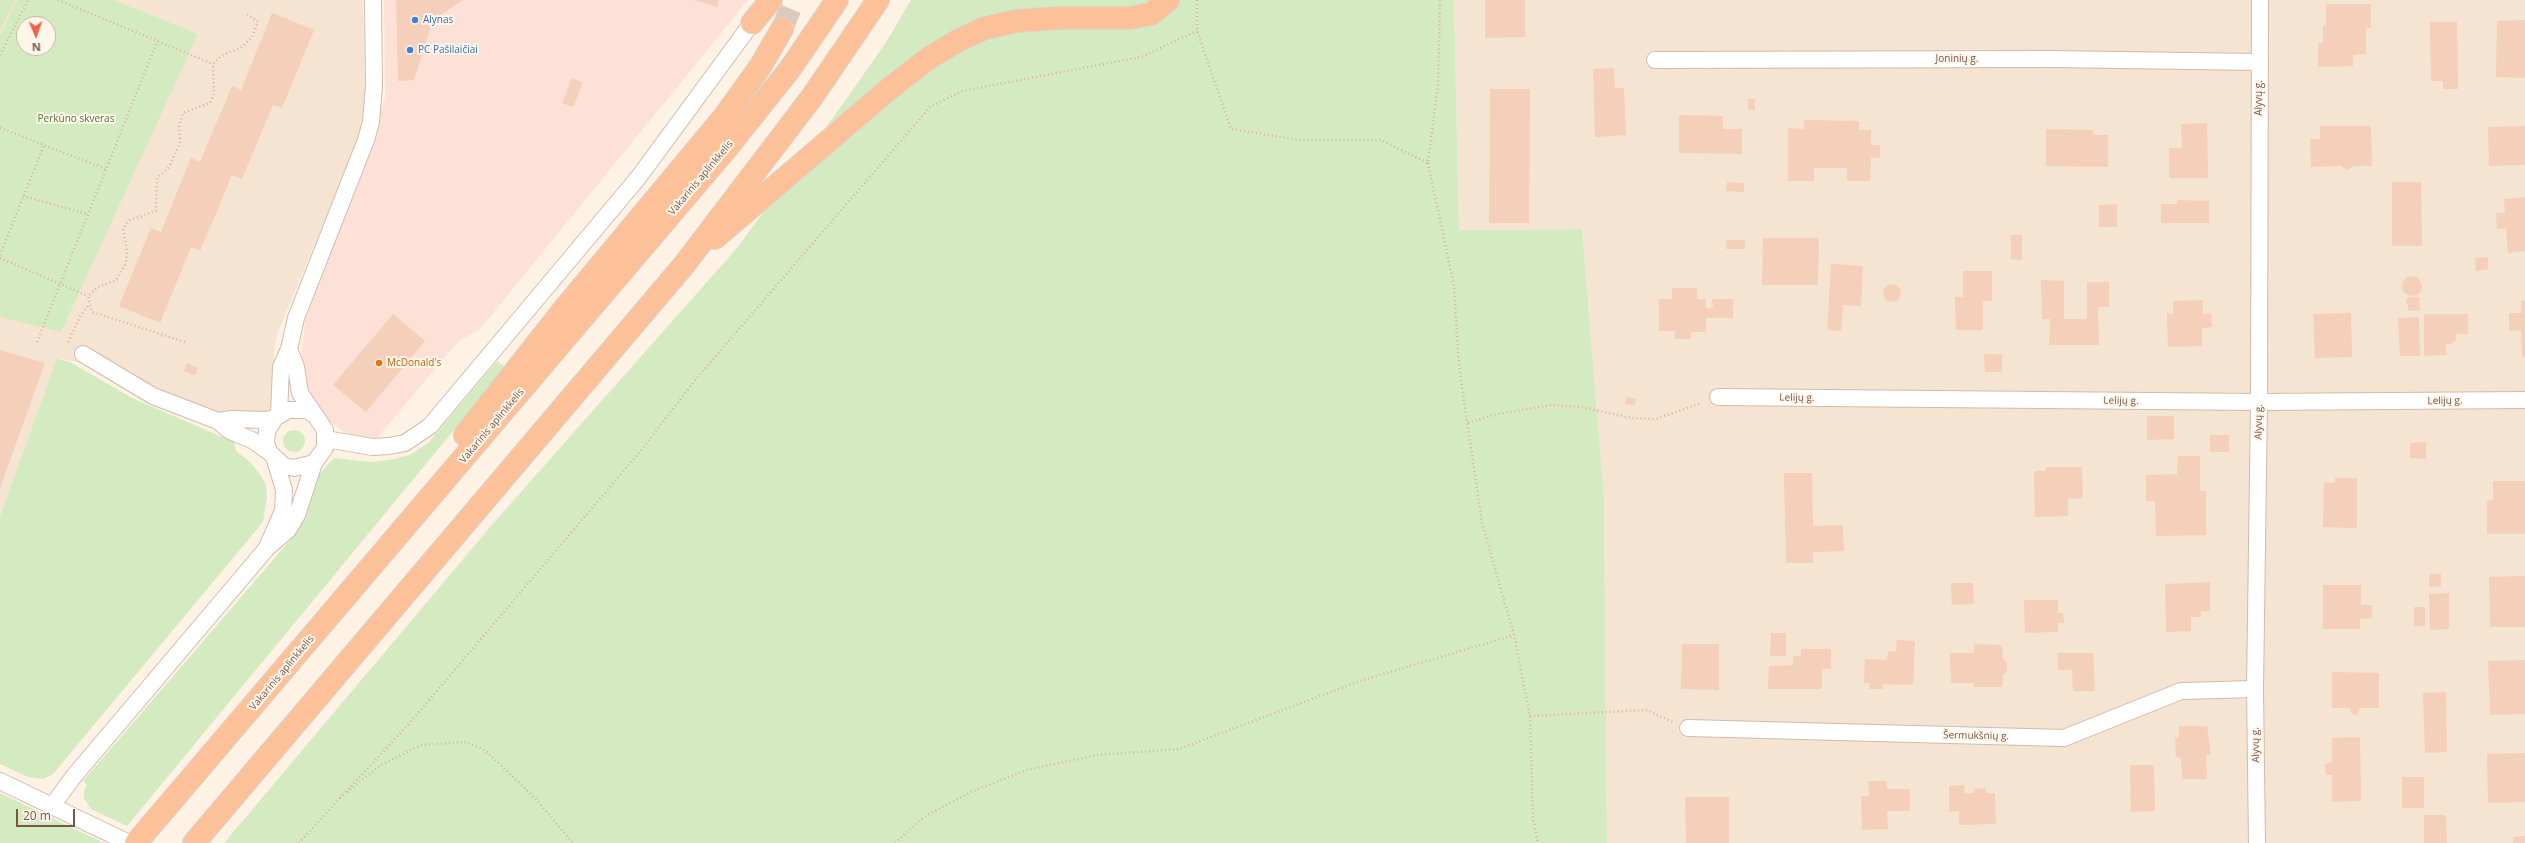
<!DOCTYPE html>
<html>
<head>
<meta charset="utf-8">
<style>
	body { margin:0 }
	#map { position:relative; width:2525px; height:843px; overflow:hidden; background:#fdf2e3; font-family:"Open Sans",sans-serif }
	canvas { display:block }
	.north { position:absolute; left:16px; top:16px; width:40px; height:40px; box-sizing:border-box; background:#fff6ea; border:1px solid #c9b6a9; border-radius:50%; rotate:178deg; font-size:11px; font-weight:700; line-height:16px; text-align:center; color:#775748 }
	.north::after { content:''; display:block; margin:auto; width:14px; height:18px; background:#ed6242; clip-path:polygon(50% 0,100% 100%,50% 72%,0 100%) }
	.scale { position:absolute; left:16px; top:809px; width:59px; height:18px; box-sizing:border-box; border:2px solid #775748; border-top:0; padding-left:5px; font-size:12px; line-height:14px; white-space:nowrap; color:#775748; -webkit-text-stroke:3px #fff6ea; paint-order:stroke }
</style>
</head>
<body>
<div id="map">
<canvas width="2525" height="843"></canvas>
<div class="north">N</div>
<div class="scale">20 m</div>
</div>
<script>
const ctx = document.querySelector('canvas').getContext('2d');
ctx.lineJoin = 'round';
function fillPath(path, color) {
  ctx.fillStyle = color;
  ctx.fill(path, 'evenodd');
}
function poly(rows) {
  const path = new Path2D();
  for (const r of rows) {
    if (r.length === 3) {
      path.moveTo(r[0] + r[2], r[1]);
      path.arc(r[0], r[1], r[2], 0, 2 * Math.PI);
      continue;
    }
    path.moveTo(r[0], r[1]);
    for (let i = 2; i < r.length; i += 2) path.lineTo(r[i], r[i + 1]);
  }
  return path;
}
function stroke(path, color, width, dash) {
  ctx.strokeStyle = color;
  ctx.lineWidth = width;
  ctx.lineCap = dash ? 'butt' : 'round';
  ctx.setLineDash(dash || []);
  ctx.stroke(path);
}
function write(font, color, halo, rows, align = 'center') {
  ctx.font = font + ' "Open Sans",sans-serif';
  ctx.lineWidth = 4;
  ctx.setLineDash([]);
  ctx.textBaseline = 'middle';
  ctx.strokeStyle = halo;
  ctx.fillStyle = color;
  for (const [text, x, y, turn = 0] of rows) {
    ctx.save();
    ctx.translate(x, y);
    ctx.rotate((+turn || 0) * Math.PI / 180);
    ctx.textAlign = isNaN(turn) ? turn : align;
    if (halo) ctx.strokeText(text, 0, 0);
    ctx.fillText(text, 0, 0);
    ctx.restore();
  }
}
fillPath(poly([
	[0,0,363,0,365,102,359,140,277,334,274,351,272,404,268,411,261,416,225,414,166,395,120,371,57,358,0,516],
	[24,24,48,24,48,48,24,48],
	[1454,0,2525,0,2525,843,1607,843,1604,497,1582,229,1459,230]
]), '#f5e4d1');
fillPath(poly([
	[384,0,748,0,480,329,458,342,376,439,348,434,330,422,306,394,301,360,305,320,316,286,375,131,385,97]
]), '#fee1d6');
fillPath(poly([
	[0,0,15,0,0,31],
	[17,0,113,0,198,34,61,332,0,317,0,36],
	[24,24,48,24,48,48,24,48],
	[911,0,1454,0,1459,230,1582,229,1604,497,1607,843,224,843,497,519,737,248,825,129,885,44],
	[57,358,70,362,132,398,234,442,236,451,249,461,260,474,266,485,267,497,263,522,53,774,43,779,28,777,0,764,0,516],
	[497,361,506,367,127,826,91,809,84,798,84,791,87,785,83,781,291,539,301,520,315,480,328,464,334,458,370,462,390,460,410,455,429,442],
	[294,441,11],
	[0,793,104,843,0,843]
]), '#d4ebc1');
fillPath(poly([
	[396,0,463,0,433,20,414,80,398,81],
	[694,0,719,0,717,7],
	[1485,0,1525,0,1525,37,1485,38],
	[2326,4,2371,4,2371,28,2366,28,2366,54,2353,55,2353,66,2318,67,2318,43,2323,43,2323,26,2326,26],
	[272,13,314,30,282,108,273,105,242,179,232,175,200,251,191,247,160,323,119,306,151,228,161,232,191,158,200,162,232,86,241,90],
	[2525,20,2525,78,2496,77,2497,21],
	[2430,22,2457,22,2458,89,2443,89,2443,81,2431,81],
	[1614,68,1615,88,1624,88,1626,135,1595,137,1593,69],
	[572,78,583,83,573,107,562,103],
	[1490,89,1530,89,1529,223,1489,223],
	[1748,99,1755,99,1755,110,1748,109],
	[1679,115,1723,116,1723,129,1742,129,1742,154,1679,153],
	[1804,120,1859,121,1859,130,1871,130,1871,145,1880,145,1880,158,1871,158,1870,181,1847,181,1847,168,1814,168,1814,181,1788,181,1788,128,1804,129],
	[2207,123,2208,178,2169,178,2169,148,2182,148,2181,124],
	[2320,126,2371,126,2372,166,2354,166,2347,170,2341,166,2311,167,2310,139,2320,139],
	[2525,126,2525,165,2489,166,2488,127],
	[2046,129,2093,130,2093,135,2108,135,2108,167,2046,166],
	[1727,182,1744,183,1744,192,1726,191],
	[2392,182,2421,182,2422,246,2392,246],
	[2525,197,2525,251,2508,253,2506,228,2497,229,2496,213,2505,213,2504,199],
	[2177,200,2209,201,2209,223,2161,223,2161,204,2177,204],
	[2117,204,2117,227,2099,227,2099,205],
	[2011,235,2022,235,2022,260,2011,259],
	[1763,238,1819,238,1818,285,1762,285],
	[1727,240,1745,240,1745,249,1726,249],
	[2488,257,2488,269,2476,271,2475,258],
	[1831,264,1863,266,1861,306,1843,305,1841,331,1827,330],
	[1963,271,1992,271,1992,301,1983,301,1983,330,1956,330,1955,297,1963,297],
	[2412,286,10],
	[2041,280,2064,281,2064,319,2087,319,2087,282,2109,282,2109,307,2098,307,2099,345,2049,345,2050,319,2042,319],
	[1892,293,9],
	[1672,288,1697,288,1697,299,1706,299,1706,308,1713,308,1712,299,1733,299,1733,318,1706,318,1706,332,1691,332,1691,339,1675,339,1675,331,1659,331,1659,299,1672,299],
	[2410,297,2419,297,2420,310,2409,311,2406,300],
	[2203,300,2203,314,2211,314,2212,327,2202,328,2202,346,2168,347,2167,314,2173,314,2173,301],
	[2521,301,2525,301,2525,357,2522,357,2521,330,2509,331,2509,313,2521,313],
	[2351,313,2352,357,2315,358,2313,314],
	[393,314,425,341,366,412,333,385],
	[2424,314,2468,314,2468,334,2456,334,2456,340,2451,344,2446,344,2446,355,2424,356],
	[2419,317,2420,356,2400,356,2398,318],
	[0,350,45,363,0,488],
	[1984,354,2002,354,2002,372,1985,372],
	[187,363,198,368,195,375,184,371],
	[1627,397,1636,399,1635,405,1625,404],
	[2147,416,2174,416,2174,439,2147,440],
	[2210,435,2229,435,2229,452,2210,452],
	[2426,442,2426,459,2410,458,2410,443],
	[2178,456,2200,456,2200,491,2206,491,2206,535,2156,536,2155,501,2146,501,2146,475,2177,474],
	[2046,467,2082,467,2083,498,2068,499,2068,516,2035,517,2034,471,2046,471],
	[1784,473,1812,473,1813,526,1843,525,1844,551,1813,552,1813,563,1786,563],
	[2335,478,2357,478,2357,528,2323,527,2324,482,2335,483],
	[2493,481,2525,481,2525,534,2487,534,2487,501,2493,500],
	[2429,574,2441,574,2441,586,2429,587],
	[2525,576,2525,627,2490,627,2489,577],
	[2210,582,2210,611,2201,611,2201,617,2191,617,2191,631,2166,632,2165,584],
	[1951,583,1973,583,1974,604,1952,605],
	[2323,585,2361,585,2361,605,2372,605,2372,618,2360,619,2360,629,2323,629],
	[2449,593,2449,629,2430,630,2429,594],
	[2024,600,2058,600,2058,613,2063,613,2064,623,2058,623,2058,632,2025,633],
	[2414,607,2425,607,2425,626,2414,626],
	[1771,633,1786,633,1786,656,1770,656],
	[1897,640,1915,641,1913,685,1883,684,1883,689,1869,689,1870,683,1864,683,1865,659,1887,660,1888,651,1896,652],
	[1682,644,1719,644,1719,690,1681,689],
	[1974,644,2002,645,2003,659,2007,663,2007,672,2003,675,2002,687,1974,687,1974,683,1951,683,1950,653,1974,653],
	[1801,649,1831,649,1831,669,1822,669,1822,689,1768,689,1769,666,1793,665,1793,656,1801,656],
	[2057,653,2093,653,2095,691,2073,691,2072,670,2058,670],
	[2525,660,2525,714,2490,715,2488,661],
	[2332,672,2379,673,2379,708,2360,708,2356,715,2351,713,2350,708,2332,708],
	[2446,692,2447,752,2425,753,2423,693],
	[2179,726,2207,726,2211,755,2206,755,2207,779,2183,779,2180,757,2176,757,2175,738,2179,738],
	[2360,737,2361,801,2332,802,2332,775,2326,775,2325,764,2332,763,2332,738],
	[2525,753,2525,802,2488,803,2487,754],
	[2130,765,2154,765,2155,811,2131,812],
	[2402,777,2424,777,2424,808,2402,808],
	[1868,781,1886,781,1887,789,1910,789,1910,811,1887,811,1888,829,1862,830,1861,796,1869,796],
	[1964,785,1965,793,1974,793,1974,789,1985,788,1986,793,1995,793,1996,824,1959,825,1959,811,1949,812,1949,786],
	[1685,797,1729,797,1729,843,1686,843],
	[2424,815,2446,815,2447,843,2424,843],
	[2525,836,2525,843,2513,843,2513,837]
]), '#f4cfb9');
stroke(poly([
	[782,29,794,0]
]), '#dccbbc', 22, [22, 11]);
const minor = poly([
	[1655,60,2051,59,2259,62],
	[289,349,296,367,300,393,315,415],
	[83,354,153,396,218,421,230,431,252,440,269,452,284,466,294,468,314,463,325,448,325,430,315,415,306,410,288,410,275,418,267,431,266,442,269,452],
	[1718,397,2259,402,2525,400],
	[279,414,281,367,289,349,296,318,366,140,371,122,374,86,373,0],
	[218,421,232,419,266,420,275,418],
	[326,439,372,447,389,446,405,443,430,426,638,178,752,23],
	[268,545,283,511,284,490,275,460],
	[1688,728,2064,738,2181,691,2255,689],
	[0,781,129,843],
	[52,806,74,776,267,548,288,530,297,515,314,463],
	[2257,843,2255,689,2259,402,2260,0]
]);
const trunk = poly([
	[752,23,771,0],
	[715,238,889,89,929,58,959,40,985,28,1017,21,1058,18,1129,18,1151,14,1168,0],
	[465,435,565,308,724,117,760,67,782,29],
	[136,843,727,148,790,69,837,0],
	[194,843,684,265,812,97,878,0]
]);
stroke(minor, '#d1bbac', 18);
stroke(trunk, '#dcd3cf', 24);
stroke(poly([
	[58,0,213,64],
	[1197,0,1197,31,1231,129,1299,140,1381,140,1428,163,1438,85,1440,0],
	[0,55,28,0],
	[0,128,106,169],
	[1428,163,1454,286,1459,366,1482,523,1514,635,1530,716,1533,819,1538,843],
	[23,196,87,214],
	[0,255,44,145],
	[0,258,88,296],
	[37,342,157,42],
	[68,342,81,315,89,305],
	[185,342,92,312,88,296,98,287,116,280,126,263,127,251,123,228,130,220,156,211,157,178,169,167,180,143,179,126,183,113,210,103,214,94,213,64,221,56,242,47,252,37,258,22,247,14],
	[1468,423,1493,415,1551,405,1581,407,1632,418,1656,419,1701,403],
	[1530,716,1646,710,1673,722],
	[347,792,381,765,421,745,465,742,485,750,535,798,573,843],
	[340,798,408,725,643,448,696,379,930,107,962,91,1141,57,1197,31],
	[299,843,340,798],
	[895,843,924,817,971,792,1027,770,1096,755,1179,749,1360,681,1514,635]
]), '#d9b29c', 2.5, [1, 3]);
stroke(minor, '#fff', 16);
stroke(trunk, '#fcc198', 22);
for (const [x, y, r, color] of [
	[415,20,4,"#3f7fe0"],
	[410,50,4,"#3f7fe0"],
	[379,363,4,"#e8710a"]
]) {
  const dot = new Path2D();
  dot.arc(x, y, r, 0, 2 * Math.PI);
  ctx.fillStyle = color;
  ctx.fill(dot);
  stroke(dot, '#fff6ea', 1.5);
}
write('10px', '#366cbe', '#fff6ea', [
	["Alynas",423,20],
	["PC Pašilaičiai",418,50]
], 'left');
write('10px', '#775748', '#fff6ea', [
	["Joninių g.",1957,59],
	["Alyvų g.",2259,98,-90],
	["Vakarinis aplinkkelis",701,178,-50],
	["Lelijų g.",1797,398,1],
	["Lelijų g.",2121,401,1],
	["Lelijų g.",2445,401,-1],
	["Alyvų g.",2259,422,-89],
	["Vakarinis aplinkkelis",492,426,-50],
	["Vakarinis aplinkkelis",282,673,-50],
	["Šermukšnių g.",1976,736,1],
	["Alyvų g.",2256,745,-91]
]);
write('10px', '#50773c', '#fff6ea', [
	["Perkūno skveras",76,119]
]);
write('10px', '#c56008', '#fff6ea', [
	["McDonald's",387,363]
], 'left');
</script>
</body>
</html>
